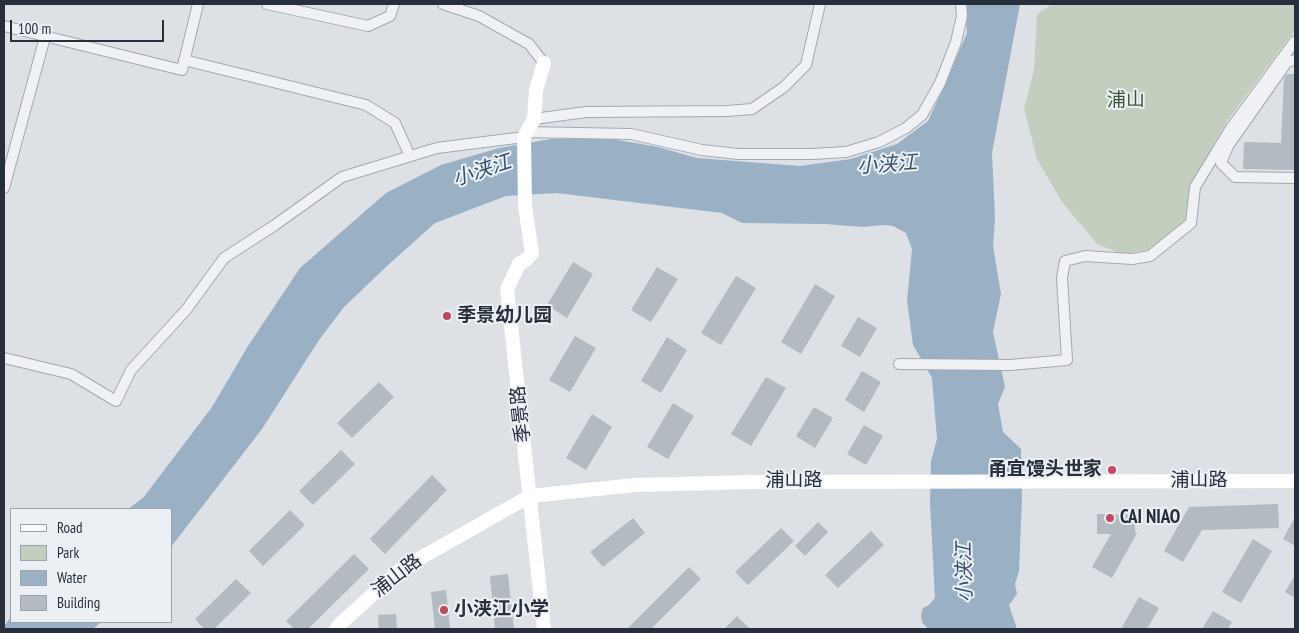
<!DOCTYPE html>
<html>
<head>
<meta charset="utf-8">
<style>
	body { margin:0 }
	#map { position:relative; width:1299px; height:633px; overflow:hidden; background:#dde1e6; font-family:"PT Sans Narrow",sans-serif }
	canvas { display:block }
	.frame { position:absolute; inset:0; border:5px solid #272f3c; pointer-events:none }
	.legend { position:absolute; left:10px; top:508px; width:162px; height:115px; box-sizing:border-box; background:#ecf0f4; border:1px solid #9da3aa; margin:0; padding:6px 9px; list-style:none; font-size:15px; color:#272f3c }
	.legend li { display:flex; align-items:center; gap:10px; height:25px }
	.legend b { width:25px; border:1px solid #9da3aa }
	.scale { position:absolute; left:10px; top:20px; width:154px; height:22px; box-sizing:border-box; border:2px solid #272f3c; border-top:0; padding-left:6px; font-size:15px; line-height:18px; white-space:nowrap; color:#272f3c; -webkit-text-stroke:4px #ecf0f4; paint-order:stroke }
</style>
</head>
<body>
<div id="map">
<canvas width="1299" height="633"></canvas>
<div class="frame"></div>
<ul class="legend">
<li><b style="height:6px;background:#fff"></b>Road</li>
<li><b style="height:14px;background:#c3cfbe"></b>Park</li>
<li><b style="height:14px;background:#99b0c5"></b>Water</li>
<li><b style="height:14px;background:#b4bac2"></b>Building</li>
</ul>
<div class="scale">100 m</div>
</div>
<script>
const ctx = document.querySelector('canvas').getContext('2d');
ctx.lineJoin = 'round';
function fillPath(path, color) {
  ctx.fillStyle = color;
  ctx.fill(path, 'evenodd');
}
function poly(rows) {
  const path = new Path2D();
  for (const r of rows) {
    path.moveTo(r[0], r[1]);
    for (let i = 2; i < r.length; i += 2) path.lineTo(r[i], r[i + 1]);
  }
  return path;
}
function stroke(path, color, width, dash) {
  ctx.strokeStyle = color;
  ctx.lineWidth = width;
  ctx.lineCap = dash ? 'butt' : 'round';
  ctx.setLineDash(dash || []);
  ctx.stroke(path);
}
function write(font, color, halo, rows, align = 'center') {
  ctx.font = font + ' "PT Sans Narrow","Noto Sans SC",sans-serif';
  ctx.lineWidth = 4;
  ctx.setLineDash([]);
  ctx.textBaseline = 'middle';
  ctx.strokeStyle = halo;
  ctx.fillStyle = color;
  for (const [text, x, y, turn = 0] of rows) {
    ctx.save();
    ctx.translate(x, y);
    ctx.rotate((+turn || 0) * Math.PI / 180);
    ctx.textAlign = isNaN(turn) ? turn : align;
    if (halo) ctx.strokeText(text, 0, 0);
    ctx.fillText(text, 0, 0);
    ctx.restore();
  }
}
fillPath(poly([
	[1052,4,1295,4,1295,30,1227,121,1190,185,1185,226,1153,249,1122,254,1097,244,1062,202,1037,159,1024,109,1034,70,1037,14]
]), '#c3cfbe');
fillPath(poly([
	[965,4,1020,4,992,153,995,218,993,246,1001,294,993,332,1005,387,998,404,1003,432,1021,449,1022,497,1019,571,1015,584,1017,594,1009,605,1017,629,928,629,922,622,921,615,923,608,929,605,935,598,930,503,931,461,937,439,932,378,913,345,907,300,912,249,906,233,893,226,883,225,863,227,825,224,742,223,722,213,557,193,506,196,435,223,387,266,344,307,319,340,262,429,171,547,171,509,128,509,143,498,212,407,248,346,300,268,386,193,441,165,499,148,551,139,612,139,658,147,697,158,800,166,851,159,897,144,928,121,947,80,967,33],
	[11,617,11,622,101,622,93,629,4,629,4,626]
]), '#99b0c5');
fillPath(poly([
	[1287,74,1295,74,1295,170,1243,169,1244,142,1281,143,1284,78],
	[573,262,593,274,567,318,547,305],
	[657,267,678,279,651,322,631,310],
	[736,276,756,288,721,345,701,333],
	[815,284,835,296,801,354,781,342],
	[858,317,877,328,860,357,841,346],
	[575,336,596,348,570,392,549,380],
	[667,337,687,350,661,393,641,381],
	[862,371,881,382,864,412,845,400],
	[766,377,786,388,751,446,731,434],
	[379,382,394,397,352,438,337,423],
	[673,403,694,416,668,459,647,447],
	[814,407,833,418,815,448,796,436],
	[592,414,612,427,586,470,566,458],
	[864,425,883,436,866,465,847,454],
	[341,450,355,464,313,505,299,491],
	[432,475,447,490,385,554,370,539],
	[1278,504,1279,528,1202,530,1183,562,1164,551,1189,507],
	[290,510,305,525,263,566,249,551],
	[1097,514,1135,515,1135,532,1137,533,1112,578,1092,567,1111,534,1097,534],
	[1295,517,1295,546,1283,539],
	[633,518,645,533,603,567,590,552],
	[818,522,828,532,805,556,795,546],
	[781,528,794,541,748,585,735,572],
	[871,531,884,545,838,588,825,575],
	[1253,539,1272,551,1241,603,1222,592],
	[354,554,369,569,308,629,294,629,286,621],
	[689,567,701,579,651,629,627,629],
	[508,574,514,629,495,629,490,576],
	[1295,575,1295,598,1285,592],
	[236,579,251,593,214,629,204,629,195,619],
	[446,590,450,629,435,629,431,592],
	[1139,597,1159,608,1147,629,1121,629],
	[1213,611,1232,622,1228,629,1202,629],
	[396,614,397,629,379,629,378,615],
	[737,616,750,629,724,629]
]), '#b4bac2');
const street = poly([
	[267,4,368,26,390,16,394,4],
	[443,4,479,16,529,44,544,63],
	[4,26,182,70,198,4],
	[184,60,366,105,395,123,410,156],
	[1295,60,1287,62,1228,146,1221,163,1235,177,1295,178],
	[534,119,586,112,727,111,752,109,784,87,806,65,820,4],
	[526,132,631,134,702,150,738,154,812,154,846,152,879,142,906,128,922,115,940,83,956,42,962,16,961,4],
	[4,188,45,37],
	[4,358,71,374,116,401,131,370,186,310,224,258,275,225,342,177,437,148,524,137],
	[899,364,1010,365,1067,360,1062,278,1065,261,1085,256,1132,259,1150,256,1191,223,1195,187,1231,128,1295,41]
]);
stroke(street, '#a3a8b0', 12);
stroke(street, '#eff1f5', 10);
stroke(poly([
	[336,629,340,624,401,569,530,496,635,485,752,482,1295,481],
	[544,629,507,289,519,264,527,259,532,253,525,206,524,137,534,119,536,90,544,63]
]), '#fff', 14);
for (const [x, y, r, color] of [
	[447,316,5,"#c7465f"],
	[1112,470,5,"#c7465f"],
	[1110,518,5,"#c7465f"],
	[444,610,5,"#c7465f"]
]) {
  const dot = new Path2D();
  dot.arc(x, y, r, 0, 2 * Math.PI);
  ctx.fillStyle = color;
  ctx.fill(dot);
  stroke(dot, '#ecf0f4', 2);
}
write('19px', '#3d5735', '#ecf0f4', [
	["浦山",1126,101]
]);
write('bold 19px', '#272f3c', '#ecf0f4', [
	["季景幼儿园",457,316],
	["甬宜馒头世家",1102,470,"right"],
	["CAI NIAO",1120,518],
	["小浃江小学",454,610]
], 'left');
write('19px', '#272f3c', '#ecf0f4', [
	["季景路",521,414,-96],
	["浦山路",794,481],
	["浦山路",1199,481],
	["浦山路",397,576,-38]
]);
write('italic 20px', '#33506d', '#ecf0f4', [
	["小浃江",887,165,-4],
	["小浃江",482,171,-18],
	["小浃江",965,572,-91]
]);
</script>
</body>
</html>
